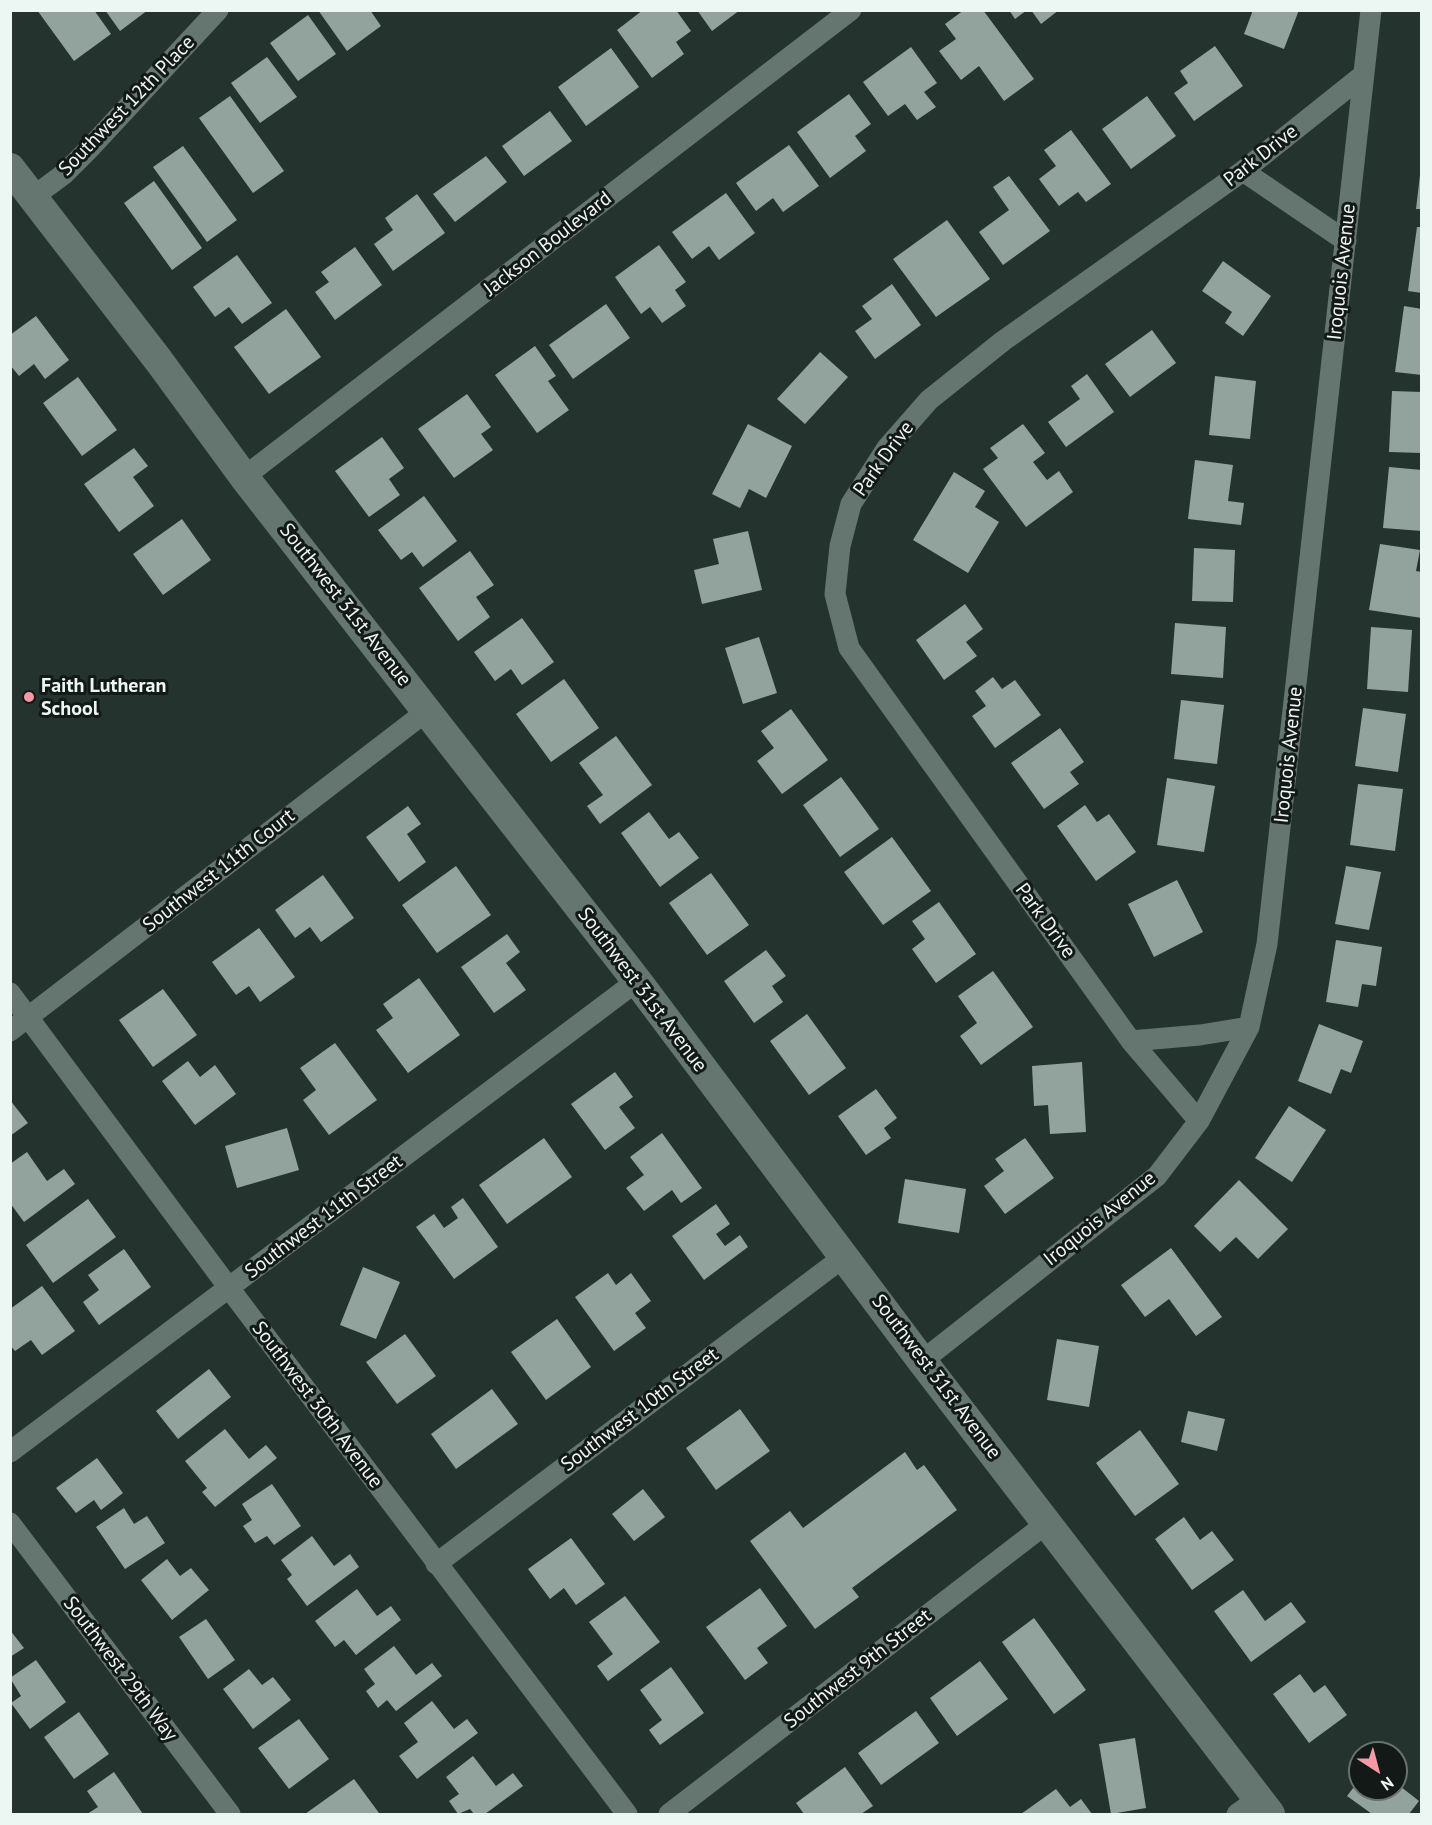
<!DOCTYPE html>
<html>
<head>
<meta charset="utf-8">
<style>
	body { margin:0 }
	#map { position:relative; width:1432px; height:1825px; overflow:hidden; background:#24332e; font-family:"PT Sans",sans-serif }
	canvas { display:block }
	.frame { position:absolute; inset:0; border:12px solid #ecf6f2; pointer-events:none }
	.north { position:absolute; left:1348px; top:1741px; width:60px; height:60px; box-sizing:border-box; background:#121917; border:2px solid #69716f; border-radius:50%; rotate:144deg; font-size:16px; font-weight:700; line-height:24px; text-align:center; color:#ecf6f2 }
	.north::after { content:''; display:block; margin:auto; width:21px; height:27px; background:#f49aa4; clip-path:polygon(50% 0,100% 100%,50% 72%,0 100%) }
</style>
</head>
<body>
<div id="map">
<canvas width="1432" height="1825"></canvas>
<div class="frame"></div>
<div class="north">N</div>
</div>
<script>
const ctx = document.querySelector('canvas').getContext('2d');
ctx.lineJoin = 'round';
function fillPath(path, color) {
  ctx.fillStyle = color;
  ctx.fill(path, 'evenodd');
}
function poly(rows) {
  const path = new Path2D();
  for (const r of rows) {
    path.moveTo(r[0], r[1]);
    for (let i = 2; i < r.length; i += 2) path.lineTo(r[i], r[i + 1]);
  }
  return path;
}
function stroke(path, color, width, dash) {
  ctx.strokeStyle = color;
  ctx.lineWidth = width;
  ctx.lineCap = dash ? 'butt' : 'round';
  ctx.setLineDash(dash || []);
  ctx.stroke(path);
}
function write(font, color, halo, rows, align = 'center') {
  ctx.font = font + ' "PT Sans",sans-serif';
  ctx.lineWidth = 6;
  ctx.setLineDash([]);
  ctx.textBaseline = 'middle';
  ctx.strokeStyle = halo;
  ctx.fillStyle = color;
  for (const [text, x, y, turn = 0] of rows) {
    ctx.save();
    ctx.translate(x, y);
    ctx.rotate((+turn || 0) * Math.PI / 180);
    ctx.textAlign = isNaN(turn) ? turn : align;
    if (halo) ctx.strokeText(text, 0, 0);
    ctx.fillText(text, 0, 0);
    ctx.restore();
  }
}
fillPath(poly([
	[37,10,94,10,111,34,74,61],
	[105,10,148,10,120,31],
	[318,10,370,10,381,26,347,51],
	[643,10,676,10,691,31,676,42,684,54,652,78,617,30],
	[697,10,740,10,712,31],
	[964,10,983,10,1034,79,1004,101,979,66,961,80,939,51,956,39,945,24],
	[1009,10,1027,10,1015,19],
	[1031,10,1059,10,1041,24],
	[1253,10,1299,10,1284,49,1244,34],
	[308,15,336,54,298,81,270,43],
	[1215,46,1243,86,1194,121,1174,93,1188,83,1180,71],
	[911,47,937,83,924,92,936,107,917,120,905,104,888,116,863,82],
	[611,48,639,87,586,126,558,87],
	[267,57,297,97,260,123,231,83],
	[849,94,871,124,855,136,866,151,830,178,797,132],
	[230,96,284,171,253,193,199,118],
	[1147,96,1176,136,1131,169,1102,129],
	[550,111,572,141,524,176,502,146],
	[1071,130,1111,184,1086,202,1078,192,1059,206,1039,179,1056,166,1044,150],
	[789,145,819,186,783,212,773,198,756,211,736,183],
	[183,146,237,220,207,242,153,167],
	[486,156,507,182,455,222,433,194],
	[1420,175,1422,175,1422,209,1416,209],
	[1009,176,1050,231,1003,265,979,232,1009,210,993,187],
	[154,181,202,248,172,270,124,203],
	[726,193,755,233,719,260,709,246,692,259,672,232],
	[417,194,445,233,393,271,374,244,393,230,385,218],
	[947,220,990,279,936,317,893,259],
	[1417,227,1422,227,1422,293,1408,291],
	[659,245,686,282,675,290,686,306,662,323,650,307,641,314,615,277],
	[355,247,382,285,335,320,315,292,329,282,321,272],
	[237,255,272,303,242,324,229,307,215,317,193,287],
	[1223,261,1271,296,1243,336,1225,323,1232,312,1202,291],
	[892,284,921,325,875,359,855,331,872,319,862,306],
	[606,304,630,338,573,379,549,345],
	[1404,306,1422,309,1422,375,1395,372],
	[286,309,321,357,269,394,234,347],
	[36,316,69,360,45,379,34,364,19,376,10,365,10,335],
	[1152,330,1176,363,1130,397,1105,364],
	[535,346,556,376,548,381,569,410,537,433,495,375],
	[820,352,848,377,805,424,777,399],
	[1087,374,1114,412,1066,447,1048,422,1080,399,1071,386],
	[1215,376,1256,381,1250,439,1209,435],
	[78,377,117,430,82,456,43,403],
	[1392,391,1422,392,1422,453,1389,452],
	[467,394,491,427,481,434,493,450,454,478,418,429],
	[748,424,792,446,766,498,749,489,740,508,712,494],
	[1023,424,1045,453,1033,462,1047,480,1059,471,1073,492,1026,527,983,469,998,458,990,448],
	[382,437,404,468,389,479,400,495,369,517,335,471],
	[134,448,148,466,133,477,154,506,119,532,84,484],
	[1195,460,1233,465,1228,501,1244,503,1241,525,1188,519],
	[1389,467,1422,470,1422,531,1383,528],
	[954,472,985,491,975,507,999,522,968,573,913,540],
	[424,496,457,541,423,567,412,552,401,560,378,530],
	[182,519,211,560,163,595,133,554],
	[748,531,762,590,702,604,694,570,719,564,713,539],
	[1380,544,1420,550,1416,571,1422,572,1422,618,1369,610],
	[1194,548,1235,550,1233,602,1192,601],
	[470,551,494,585,476,597,490,617,458,641,419,588],
	[965,604,983,629,966,642,977,656,944,680,916,640],
	[522,618,554,662,522,685,511,669,495,681,474,652],
	[1175,623,1226,627,1223,678,1171,674],
	[1371,627,1412,630,1408,692,1367,689],
	[759,637,777,693,743,704,725,648],
	[993,677,1002,689,1015,680,1041,715,995,748,972,716,986,706,975,691],
	[564,679,599,728,551,762,516,714],
	[1181,700,1224,705,1217,764,1174,759],
	[1363,708,1406,714,1398,772,1355,766],
	[791,709,828,760,782,794,757,761,774,748,761,731],
	[1060,728,1084,762,1070,772,1079,784,1044,809,1011,763],
	[616,736,652,785,600,824,587,806,603,795,579,763],
	[841,777,879,829,840,857,803,805],
	[1167,778,1215,786,1204,852,1157,845],
	[1358,784,1403,789,1395,851,1350,845],
	[1085,805,1097,822,1109,814,1136,852,1096,881,1057,826],
	[408,806,421,824,407,834,426,862,399,882,366,837],
	[649,812,669,839,679,832,699,858,660,887,621,833],
	[892,837,931,891,883,925,844,872],
	[456,866,491,915,437,953,402,905],
	[1346,866,1381,872,1369,930,1335,924],
	[711,873,749,925,707,955,669,903],
	[323,875,354,918,321,942,310,927,295,938,275,910],
	[1177,880,1203,932,1154,957,1128,904],
	[939,902,976,954,936,983,912,949,925,939,912,921],
	[259,928,295,977,260,1002,249,986,236,995,212,962],
	[507,934,520,952,506,963,526,990,494,1013,461,967],
	[1336,940,1382,947,1376,986,1362,984,1358,1007,1326,1002],
	[766,950,786,976,772,986,783,1002,754,1023,724,981],
	[993,971,1033,1027,981,1065,960,1036,977,1023,958,996],
	[419,978,460,1035,408,1073,376,1030,393,1018,383,1004],
	[163,989,197,1035,153,1067,119,1020],
	[807,1014,846,1068,809,1095,770,1041],
	[1319,1024,1363,1041,1351,1073,1341,1069,1331,1094,1298,1081],
	[335,1043,377,1100,329,1135,303,1100,316,1090,300,1068],
	[188,1061,200,1077,215,1065,236,1094,195,1125,162,1081],
	[1082,1062,1086,1132,1050,1134,1048,1105,1034,1106,1032,1066],
	[615,1072,633,1097,619,1107,635,1128,605,1150,571,1104],
	[876,1089,897,1118,884,1128,891,1138,866,1155,838,1116],
	[10,1100,28,1123,10,1136],
	[1289,1106,1326,1130,1292,1182,1255,1158],
	[287,1128,299,1170,237,1188,225,1146],
	[662,1133,702,1188,681,1203,672,1190,644,1211,626,1188,644,1175,630,1157],
	[544,1138,572,1177,507,1224,479,1185],
	[1025,1138,1054,1178,1005,1214,984,1186,1004,1171,995,1159],
	[27,1152,47,1181,64,1169,75,1184,24,1222,10,1203,10,1164],
	[905,1179,966,1189,959,1233,898,1223],
	[1239,1180,1288,1229,1258,1259,1236,1237,1220,1252,1194,1226],
	[463,1198,498,1247,454,1279,416,1227,434,1214,444,1228,458,1218,451,1207],
	[88,1199,116,1237,53,1283,26,1245],
	[716,1204,730,1224,716,1234,725,1246,740,1235,748,1247,704,1280,672,1236],
	[1171,1248,1222,1317,1196,1336,1169,1299,1145,1317,1121,1285],
	[124,1249,151,1287,99,1325,83,1302,99,1290,88,1275],
	[363,1267,400,1282,376,1339,340,1325],
	[608,1273,616,1285,631,1273,651,1301,635,1313,646,1328,614,1351,575,1297],
	[42,1286,75,1331,42,1355,31,1340,15,1351,10,1345,10,1309],
	[557,1319,591,1367,546,1400,511,1352],
	[405,1334,436,1376,397,1404,366,1362],
	[1057,1339,1099,1346,1089,1407,1047,1400],
	[209,1369,231,1397,178,1439,156,1411],
	[492,1389,518,1424,456,1469,431,1434],
	[740,1409,770,1451,716,1490,686,1448],
	[1188,1411,1225,1419,1217,1451,1181,1442],
	[225,1429,249,1459,266,1445,277,1458,215,1507,202,1492,207,1488,185,1461],
	[1140,1430,1179,1484,1135,1516,1096,1463],
	[905,1452,917,1470,924,1465,957,1510,852,1588,859,1597,815,1629,750,1541,790,1511,803,1528],
	[97,1458,123,1493,101,1510,94,1500,76,1513,56,1488],
	[272,1484,301,1526,274,1545,267,1536,255,1543,243,1526,252,1520,242,1504],
	[643,1489,665,1517,634,1541,612,1514],
	[124,1508,134,1524,147,1516,165,1543,125,1569,96,1527],
	[1184,1517,1200,1540,1212,1531,1234,1560,1192,1590,1155,1539],
	[312,1536,334,1566,350,1554,359,1567,307,1606,287,1579,292,1575,281,1560],
	[571,1538,605,1584,576,1605,564,1588,550,1599,528,1569],
	[167,1559,180,1576,191,1568,209,1590,172,1620,141,1580],
	[760,1588,787,1626,757,1648,768,1663,745,1680,706,1627],
	[357,1589,377,1616,391,1606,401,1620,356,1655,344,1640,335,1647,315,1621],
	[1243,1590,1265,1621,1291,1602,1306,1622,1251,1662,1214,1611],
	[625,1596,660,1642,608,1681,597,1666,613,1654,589,1622],
	[1034,1618,1086,1690,1054,1714,1002,1642],
	[206,1619,235,1660,208,1679,179,1637],
	[10,1630,24,1648,10,1657],
	[394,1646,416,1675,432,1663,442,1676,396,1711,387,1700,378,1708,366,1691,375,1684,364,1669],
	[36,1660,66,1702,30,1729,11,1703,21,1696,10,1678],
	[980,1661,1008,1699,957,1736,930,1698],
	[671,1667,704,1713,660,1745,649,1730,662,1720,640,1690],
	[249,1669,262,1685,273,1677,291,1700,253,1729,223,1689],
	[1300,1674,1314,1693,1325,1685,1347,1715,1309,1743,1273,1694],
	[432,1701,454,1729,467,1719,478,1733,417,1779,399,1756,418,1742,404,1723],
	[916,1711,939,1743,881,1785,858,1753],
	[79,1712,109,1754,74,1779,44,1737],
	[299,1719,329,1759,289,1789,258,1748],
	[1135,1738,1146,1808,1111,1814,1099,1744],
	[473,1756,496,1786,513,1773,523,1786,485,1814,474,1814,470,1809,458,1814,449,1801,459,1794,446,1777],
	[845,1767,873,1806,861,1814,804,1814,796,1803],
	[114,1772,143,1814,87,1814,98,1807,87,1791],
	[354,1779,379,1813,305,1814],
	[1360,1779,1360,1789,1396,1789,1396,1783,1419,1801,1409,1814,1372,1814,1347,1796],
	[1056,1789,1070,1807,1081,1799,1092,1814,1021,1814]
]), '#91a39c');
stroke(poly([
	[1243,171,1346,241],
	[33,197,64,174,89,149,218,10],
	[244,477,851,10],
	[10,993,229,1288,627,1814],
	[10,1031,427,711],
	[1131,1041,1200,1035,1249,1027],
	[1199,1121,1131,1041,849,648,835,594,840,546,851,504,887,448,929,400,1003,341,1243,171,1362,76],
	[922,1361,1157,1176,1199,1121,1249,1027,1267,944,1371,10],
	[10,1452,637,981],
	[10,1523,230,1814],
	[436,1564,845,1256],
	[669,1814,1047,1523],
	[1237,1814,1258,1799]
]), '#64766f', 21);
stroke(poly([
	[10,168,159,361,244,477,637,981,922,1361,1270,1814]
]), '#64766f', 30);
for (const [x, y, r, color] of [
	[29,697,6,"#f49aa4"]
]) {
  const dot = new Path2D();
  dot.arc(x, y, r, 0, 2 * Math.PI);
  ctx.fillStyle = color;
  ctx.fill(dot);
  stroke(dot, '#121917', 2);
}
write('20px', '#ecf6f2', '#121917', [
	["Southwest 12th Place",127,106,-46],
	["Park Drive",1261,156,-38],
	["Jackson Boulevard",548,244,-38],
	["Iroquois Avenue",1342,272,-84],
	["Park Drive",884,459,-54],
	["Southwest 31st Avenue",345,605,52],
	["Iroquois Avenue",1289,755,-84],
	["Southwest 11th Court",219,871,-38],
	["Park Drive",1045,921,54],
	["Southwest 31st Avenue",642,990,53],
	["Southwest 11th Street",324,1217,-37],
	["Iroquois Avenue",1100,1219,-39],
	["Southwest 31st Avenue",936,1377,53],
	["Southwest 30th Avenue",317,1405,53],
	["Southwest 10th Street",640,1410,-37],
	["Southwest 29th Way",120,1669,53],
	["Southwest 9th Street",858,1669,-38]
]);
write('bold 20px', '#ecf6f2', '#121917', [
	["Faith Lutheran",41,686],
	["School",41,709]
], 'left');
</script>
</body>
</html>
